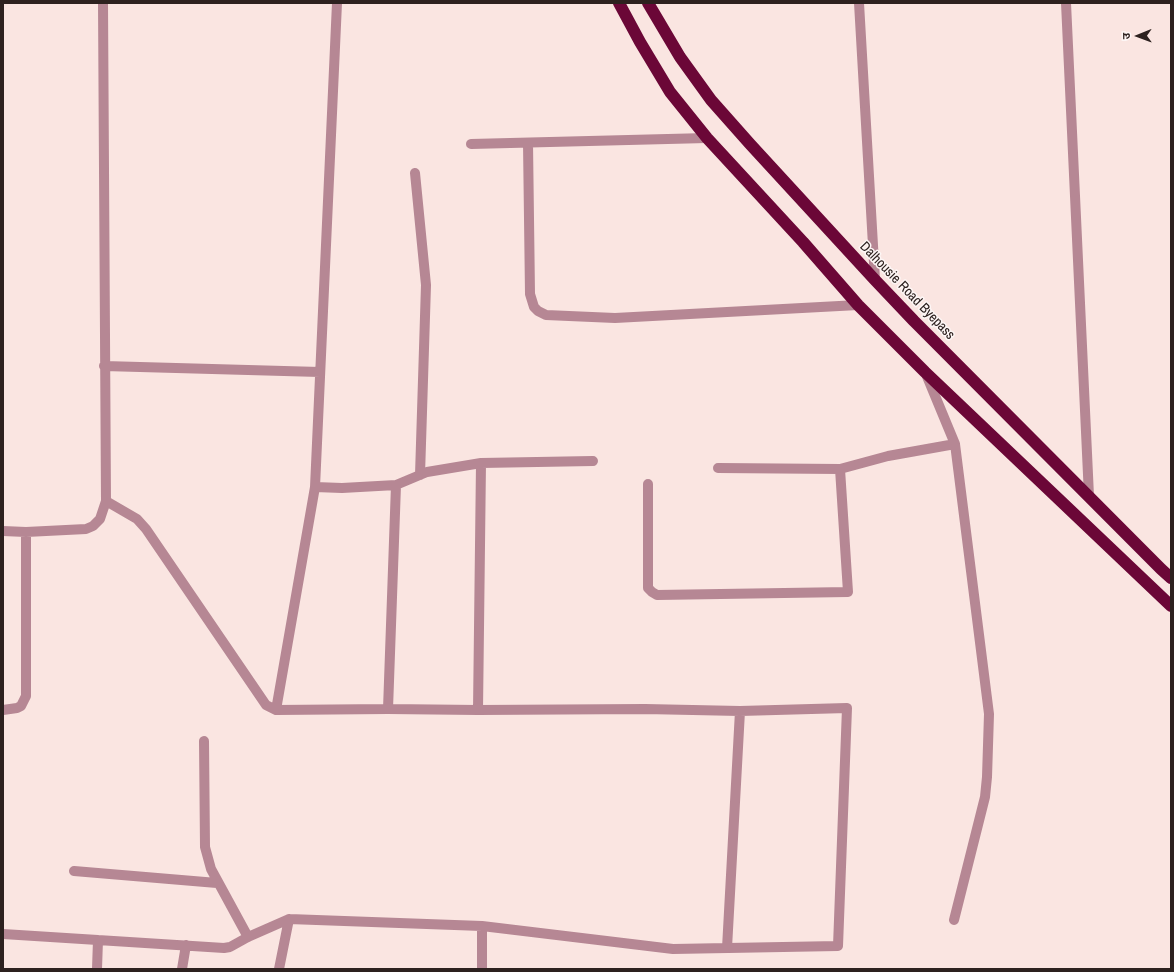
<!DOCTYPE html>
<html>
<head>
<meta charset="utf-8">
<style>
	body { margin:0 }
	#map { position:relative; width:1174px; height:972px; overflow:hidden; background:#fae5e1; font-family:"Archivo Narrow","Noto Sans Devanagari",sans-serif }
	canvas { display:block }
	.frame { position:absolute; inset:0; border:4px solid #2d211f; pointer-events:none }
	.north { position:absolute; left:1118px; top:16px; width:40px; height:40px; -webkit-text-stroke:3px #fdf6f5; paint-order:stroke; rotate:269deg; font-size:11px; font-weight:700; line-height:16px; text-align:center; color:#2d211f }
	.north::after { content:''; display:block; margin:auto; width:14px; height:18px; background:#2d211f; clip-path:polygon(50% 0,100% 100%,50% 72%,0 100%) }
</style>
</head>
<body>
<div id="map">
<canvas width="1174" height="972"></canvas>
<div class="frame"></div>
<div class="north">उ</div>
</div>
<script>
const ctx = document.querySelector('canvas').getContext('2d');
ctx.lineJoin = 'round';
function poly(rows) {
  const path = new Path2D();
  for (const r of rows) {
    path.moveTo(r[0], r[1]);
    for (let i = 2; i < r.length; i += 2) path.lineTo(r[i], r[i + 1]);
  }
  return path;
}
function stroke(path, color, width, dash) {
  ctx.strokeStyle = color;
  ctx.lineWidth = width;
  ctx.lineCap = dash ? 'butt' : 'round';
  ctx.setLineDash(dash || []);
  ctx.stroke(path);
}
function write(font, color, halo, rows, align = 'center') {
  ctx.font = font + ' "Archivo Narrow",sans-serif';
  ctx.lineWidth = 3;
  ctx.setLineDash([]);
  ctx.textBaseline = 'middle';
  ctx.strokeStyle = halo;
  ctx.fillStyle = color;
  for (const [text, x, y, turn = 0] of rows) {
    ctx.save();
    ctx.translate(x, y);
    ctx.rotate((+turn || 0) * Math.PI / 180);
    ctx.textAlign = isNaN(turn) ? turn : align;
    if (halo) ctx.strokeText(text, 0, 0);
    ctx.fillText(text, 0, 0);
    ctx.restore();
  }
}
stroke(poly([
	[859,3,875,280],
	[1066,3,1089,496],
	[528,143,530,294,534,307,538,311,546,315,615,318,858,305],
	[471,144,707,138],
	[415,173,426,285,420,475],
	[104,366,320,372],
	[926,374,955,444,989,714,987,777,985,797,954,920],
	[718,468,840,469,888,456,955,444],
	[648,484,648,588,652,592,657,595,848,592,840,469],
	[315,487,342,488,396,485,427,472,481,463,593,461],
	[106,501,137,519,146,529,266,705,276,710],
	[3,531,26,532,86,529,93,526,100,519,106,501,103,3],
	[388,709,396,485],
	[3,710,17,708,21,706,26,696,26,532],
	[478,710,481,463],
	[204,741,205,847,211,869,248,937],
	[74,871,217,883],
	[3,934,224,948,230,947,248,937,289,919,482,926,673,949,838,946,847,708,740,711,645,709,478,710,388,709,276,710,315,487,337,3],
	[727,948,740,711],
	[97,969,98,940],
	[182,969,186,945],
	[279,969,289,919],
	[482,969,482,926]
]), '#b68794', 10);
stroke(poly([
	[619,3,640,42,670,92,707,138,803,242,858,305,925,372,1171,606],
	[648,3,680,57,711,100,750,144,875,280,914,321,1161,569,1171,578]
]), '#6b0737', 12);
write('14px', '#2d211f', '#fdf6f5', [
	["Dalhousie Road Byepass",907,291,46]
]);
</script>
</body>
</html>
